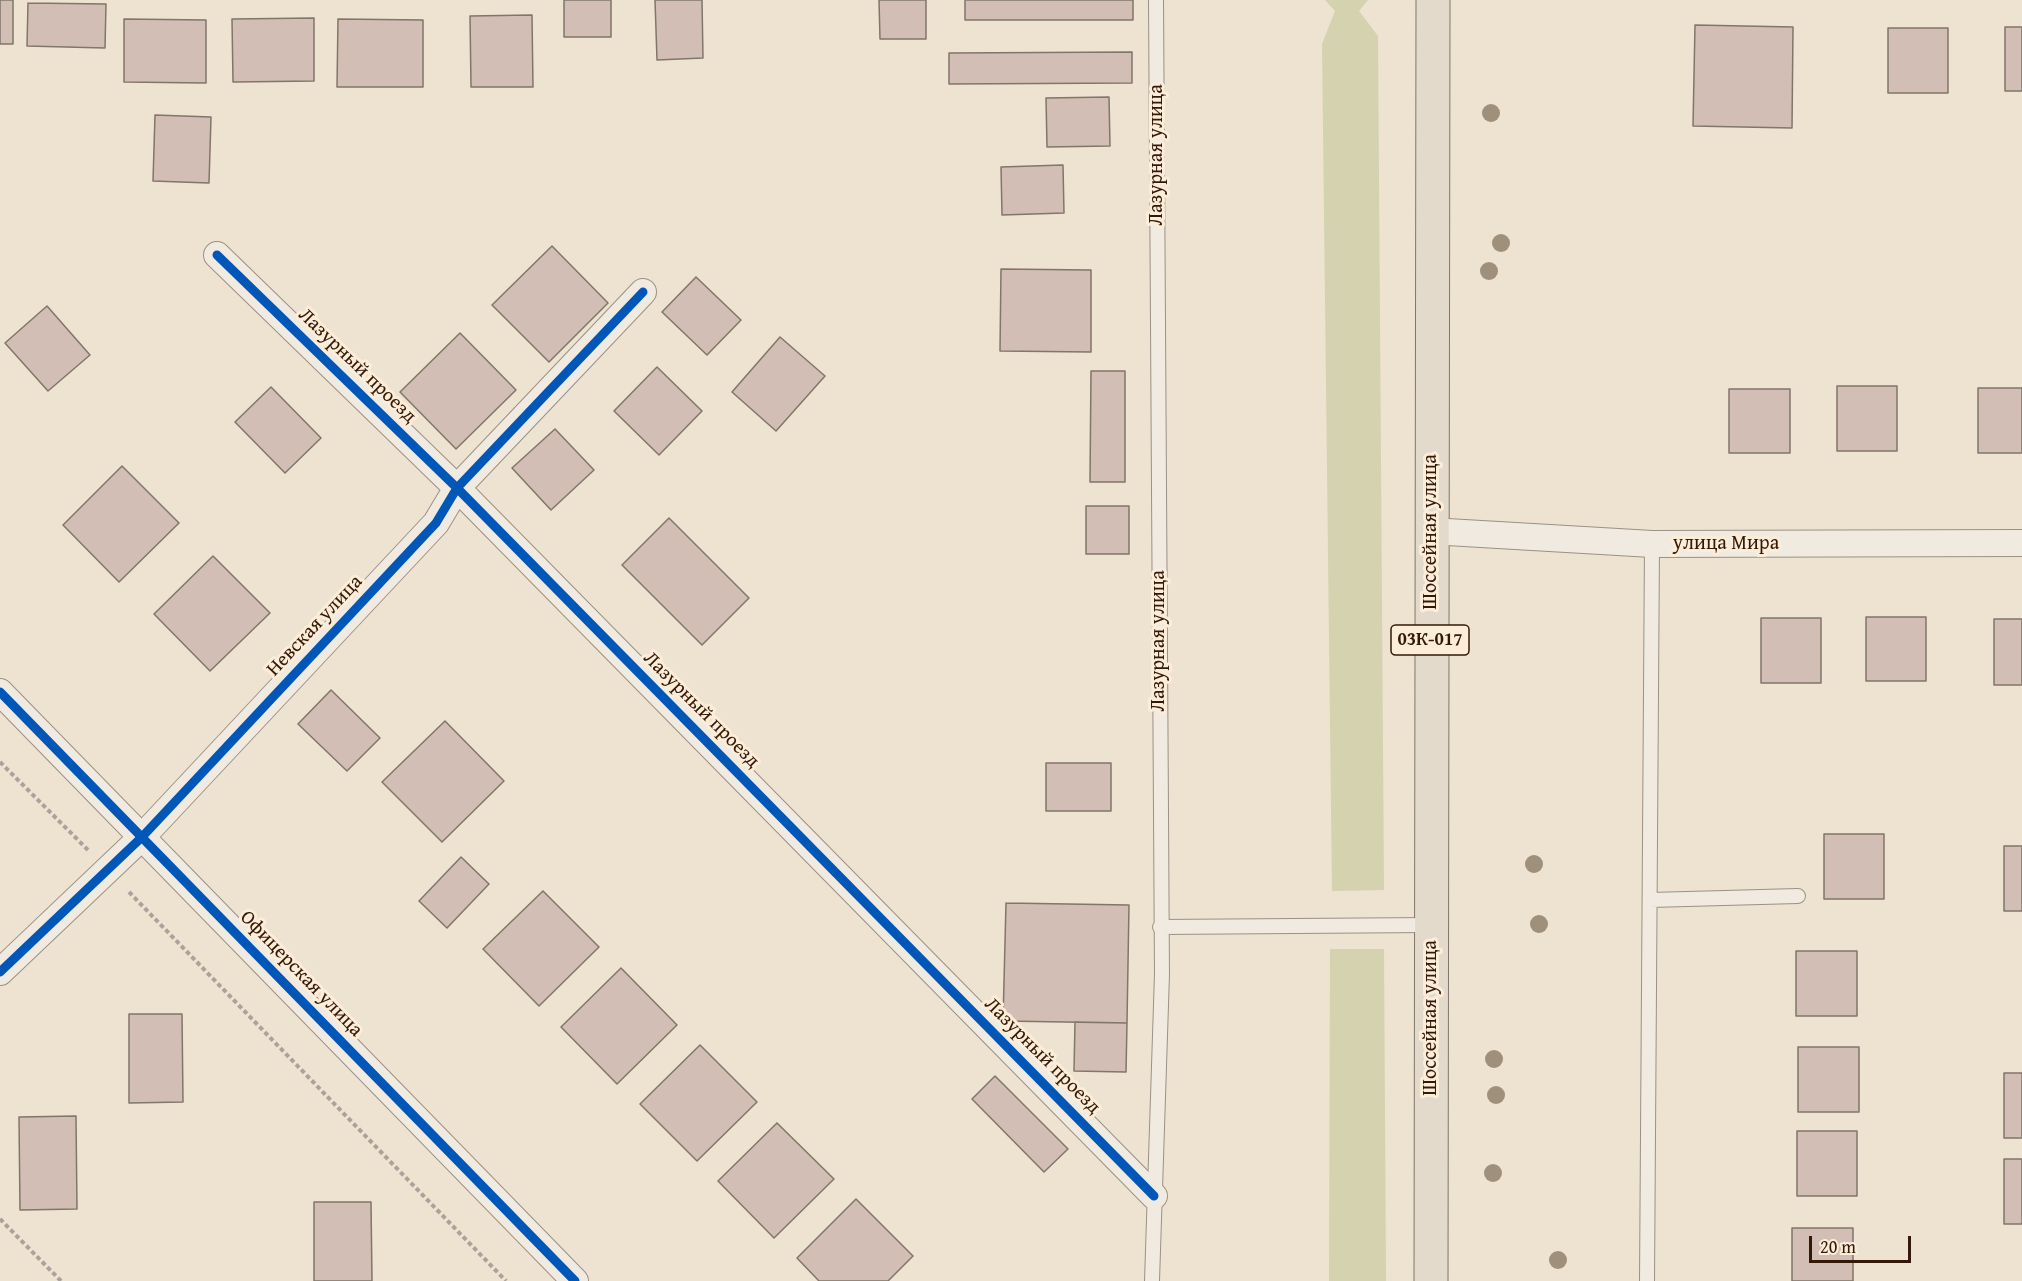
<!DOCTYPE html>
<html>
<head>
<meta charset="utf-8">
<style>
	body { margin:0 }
	#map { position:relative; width:2022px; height:1281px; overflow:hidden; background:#eee2d0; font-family:"Gentium Book Plus",serif }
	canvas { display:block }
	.scale { position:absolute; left:1809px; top:1236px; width:102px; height:27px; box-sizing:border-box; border:3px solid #341909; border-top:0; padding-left:8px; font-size:18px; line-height:21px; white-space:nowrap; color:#341909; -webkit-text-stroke:4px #fcedd8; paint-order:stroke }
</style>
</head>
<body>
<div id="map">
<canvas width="2022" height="1281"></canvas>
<div class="scale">20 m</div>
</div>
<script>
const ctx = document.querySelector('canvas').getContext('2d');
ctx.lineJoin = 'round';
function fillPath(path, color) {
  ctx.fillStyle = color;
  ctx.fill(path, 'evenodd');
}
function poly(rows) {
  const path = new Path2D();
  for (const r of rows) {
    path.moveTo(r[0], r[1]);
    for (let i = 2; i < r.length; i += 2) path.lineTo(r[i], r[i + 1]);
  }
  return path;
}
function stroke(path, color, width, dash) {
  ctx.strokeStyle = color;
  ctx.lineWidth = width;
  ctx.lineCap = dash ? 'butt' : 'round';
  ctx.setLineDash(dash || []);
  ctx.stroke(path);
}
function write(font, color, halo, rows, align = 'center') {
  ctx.font = font + ' "Gentium Book Plus",serif';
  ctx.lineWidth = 6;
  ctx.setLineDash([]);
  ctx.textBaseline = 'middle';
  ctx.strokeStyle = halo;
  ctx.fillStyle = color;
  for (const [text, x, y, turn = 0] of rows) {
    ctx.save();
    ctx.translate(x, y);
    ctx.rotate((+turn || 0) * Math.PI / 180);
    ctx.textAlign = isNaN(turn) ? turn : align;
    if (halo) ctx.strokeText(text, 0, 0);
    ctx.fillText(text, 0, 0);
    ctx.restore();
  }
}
fillPath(poly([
	[1325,0,1368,0,1359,11,1378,36,1384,890,1332,891,1322,44,1335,11],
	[1330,949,1384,949,1386,1281,1329,1281]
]), '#d4d2af');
const building = poly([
	[0,0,13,0,13,44,0,44,0,0],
	[564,0,611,0,611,37,564,37,564,0],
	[655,0,702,0,703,58,657,60,655,0],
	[879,0,926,0,926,39,880,39,879,0],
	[965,0,1133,0,1133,20,965,20,965,0],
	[28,3,106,4,105,48,27,46,28,3],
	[532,15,533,87,471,87,470,16,532,15],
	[314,18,314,81,233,82,232,19,314,18],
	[124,19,206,20,206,83,124,82,124,19],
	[338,19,423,20,423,87,337,87,338,19],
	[1695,25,1793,27,1792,128,1693,126,1695,25],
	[2005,27,2022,27,2022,91,2005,91,2005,27],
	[1888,28,1948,28,1948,93,1888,93,1888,28],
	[1132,52,1132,83,949,84,949,53,1132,52],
	[1109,97,1110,146,1047,147,1046,98,1109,97],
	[155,115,211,117,209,183,153,181,155,115],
	[1063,165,1064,213,1002,215,1001,167,1063,165],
	[552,246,608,303,549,362,492,305,552,246],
	[1001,269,1091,270,1091,352,1000,351,1001,269],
	[696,277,741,320,707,355,662,312,696,277],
	[47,306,90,355,48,391,5,343,47,306],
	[460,333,516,390,456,449,400,392,460,333],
	[780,337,825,376,776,431,732,392,780,337],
	[657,367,702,411,659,455,614,411,657,367],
	[1091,371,1125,371,1125,482,1090,482,1091,371],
	[1837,386,1897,386,1897,451,1837,451,1837,386],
	[271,387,321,438,285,473,235,422,271,387],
	[1978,388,2022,388,2022,453,1978,453,1978,388],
	[1729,389,1790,389,1790,453,1729,453,1729,389],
	[555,429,594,470,551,510,512,468,555,429],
	[122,466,179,523,119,582,63,525,122,466],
	[1086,506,1129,506,1129,554,1086,554,1086,506],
	[669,518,749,598,702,645,622,565,669,518],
	[213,556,270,613,210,671,154,614,213,556],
	[1866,617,1926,617,1926,681,1866,681,1866,617],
	[1761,618,1821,618,1821,683,1761,683,1761,618],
	[1994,619,2022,619,2022,685,1994,685,1994,619],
	[331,690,380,738,347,771,298,724,331,690],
	[445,721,504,781,442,842,382,782,445,721],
	[1046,763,1111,763,1111,811,1046,811,1046,763],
	[1824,834,1884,834,1884,899,1824,899,1824,834],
	[2004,846,2022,846,2022,911,2004,911,2004,846],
	[461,857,489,884,447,928,419,901,461,857],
	[543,891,599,947,539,1006,483,949,543,891],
	[1006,903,1129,905,1127,1023,1003,1021,1006,903],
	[1796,951,1857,951,1857,1016,1796,1016,1796,951],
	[621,968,677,1025,617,1084,561,1027,621,968],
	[129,1014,182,1014,183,1102,129,1103,129,1014],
	[1075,1022,1127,1023,1126,1072,1074,1071,1075,1022],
	[700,1045,757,1102,697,1161,640,1104,700,1045],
	[1798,1047,1859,1047,1859,1112,1798,1112,1798,1047],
	[2004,1073,2022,1073,2022,1138,2004,1138,2004,1073],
	[995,1076,1068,1149,1044,1172,972,1099,995,1076],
	[76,1116,77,1209,20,1210,19,1117,76,1116],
	[777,1123,834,1179,774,1238,718,1181,777,1123],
	[1797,1131,1857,1131,1857,1196,1797,1196,1797,1131],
	[2004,1159,2022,1159,2022,1224,2004,1224,2004,1159],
	[856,1199,913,1256,888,1281,819,1281,797,1258,856,1199],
	[314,1202,371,1202,372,1281,314,1281,314,1202],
	[1792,1228,1853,1228,1853,1281,1792,1281,1792,1228]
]);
fillPath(building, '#d2beb4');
stroke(building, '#80766a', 1.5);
const lane = poly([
	[1650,900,1798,896],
	[1160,927,1430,925],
	[1152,1281,1162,974,1156,0],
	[1647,1281,1652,544]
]);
const street = poly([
	[217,255,457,488,1154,1196],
	[1430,531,1652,544,2022,543],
	[0,692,575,1281],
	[0,972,142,837,436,523,457,488,643,292]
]);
const primary = poly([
	[1431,1281,1433,0]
]);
stroke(lane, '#9b9185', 16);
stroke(street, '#9b9185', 28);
stroke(primary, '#80766a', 35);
stroke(poly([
	[0,762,88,850],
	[129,892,506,1281],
	[0,1219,61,1281]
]), '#aba39b', 4, [4.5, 3]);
stroke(lane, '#f0eae1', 14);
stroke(street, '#f0eae1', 26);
stroke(primary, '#e3dacc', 33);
stroke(poly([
	[217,255,457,488,1154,1196],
	[0,692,575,1281],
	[0,972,142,837,436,523,457,488,643,292]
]), '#0057b8', 9);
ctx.fillStyle = '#9e907a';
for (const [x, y] of [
	[1491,113],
	[1501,243],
	[1489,271],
	[1534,864],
	[1539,924],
	[1494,1059],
	[1496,1095],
	[1493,1173],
	[1558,1260]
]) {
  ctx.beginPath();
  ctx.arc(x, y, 9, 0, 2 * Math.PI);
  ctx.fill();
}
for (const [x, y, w] of [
	[1430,640,78]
]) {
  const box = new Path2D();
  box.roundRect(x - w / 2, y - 15, w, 30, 4.5);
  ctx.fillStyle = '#fcedd8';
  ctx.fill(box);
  stroke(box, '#341909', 1.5);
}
write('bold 18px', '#341909', null, [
	["03К-017",1430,640]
]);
write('20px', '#341909', '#fcedd8', [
	["Лазурная улица",1157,155,-90],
	["Лазурный проезд",357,366,44],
	["Шоссейная улица",1431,532,-90],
	["улица Мира",1726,544],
	["Невская улица",315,626,-47],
	["Лазурная улица",1159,641,-90],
	["Лазурный проезд",701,710,45],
	["Офицерская улица",301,974,46],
	["Шоссейная улица",1431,1018,-90],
	["Лазурный проезд",1042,1056,45]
]);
</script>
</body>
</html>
